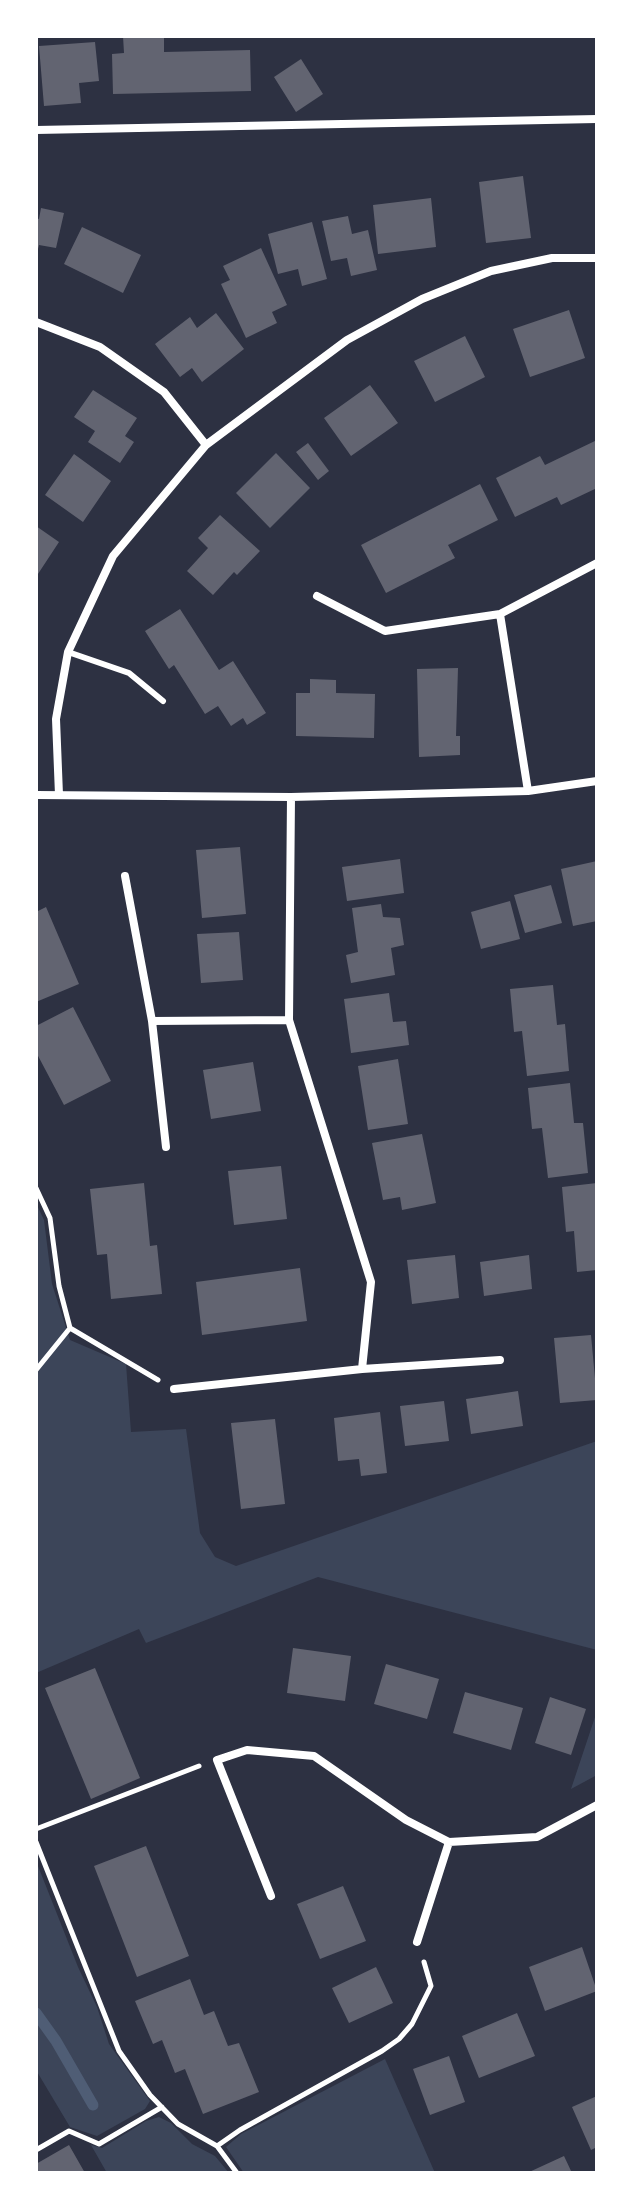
<!DOCTYPE html>
<html>
<head>
<meta charset="utf-8">
<style>
	body { margin:0 }
	#map { position:relative; width:633px; height:2209px; overflow:hidden; background:#2d3142; font-family:"DejaVu Sans",sans-serif }
	canvas { display:block }
	.frame { position:absolute; inset:0; border:38px solid #fff; pointer-events:none }
</style>
</head>
<body>
<div id="map">
<canvas width="633" height="2209"></canvas>
<div class="frame"></div>
</div>
<script>
const ctx = document.querySelector('canvas').getContext('2d');
ctx.lineJoin = 'round';
function fillPath(path, color) {
  ctx.fillStyle = color;
  ctx.fill(path, 'evenodd');
}
function poly(rows) {
  const path = new Path2D();
  for (const r of rows) {
    path.moveTo(r[0], r[1]);
    for (let i = 2; i < r.length; i += 2) path.lineTo(r[i], r[i + 1]);
  }
  return path;
}
function stroke(path, color, width, dash) {
  ctx.strokeStyle = color;
  ctx.lineWidth = width;
  ctx.lineCap = dash ? 'butt' : 'round';
  ctx.setLineDash(dash || []);
  ctx.stroke(path);
}
fillPath(poly([
	[36,1203,44,1220,52,1284,70,1340,126,1364,131,1432,186,1429,200,1533,215,1557,236,1566,597,1441,597,1650,318,1577,146,1643,139,1629,36,1673],
	[597,1711,597,1775,571,1789],
	[36,1861,78,1967,97,2007,109,2044,150,2101,145,2109,97,2136,70,2127,36,2070],
	[385,2059,435,2173,244,2173,226,2147,241,2134],
	[159,2117,171,2123,192,2144,215,2156,229,2173,107,2173,91,2145,102,2148,146,2121]
]), '#3c4559');
stroke(poly([
	[36,2013,56,2041,93,2105]
]), '#4f5d75', 11);
fillPath(poly([
	[123,36,164,36,164,52,250,50,251,91,113,94,112,54,124,53],
	[95,42,99,81,79,83,81,103,44,106,39,46],
	[301,59,323,94,296,112,274,77],
	[523,176,531,238,486,243,479,182],
	[431,198,436,247,378,254,373,205],
	[41,208,64,213,56,248,39,245,37,253,36,218,39,219],
	[348,216,352,234,368,230,377,270,351,276,347,258,331,261,322,221],
	[312,222,327,279,302,286,298,269,278,274,268,234],
	[82,227,141,255,123,293,64,264],
	[261,248,287,305,272,312,277,323,246,338,221,284,230,280,223,266],
	[569,310,585,358,530,377,513,329],
	[216,313,244,349,202,382,192,368,180,377,155,344,190,317,197,328],
	[465,336,485,377,435,402,414,361],
	[370,385,398,423,351,456,324,418],
	[93,390,137,418,125,436,134,442,120,463,88,442,95,431,74,417],
	[597,440,597,488,561,505,557,497,515,517,496,478,540,456,545,465],
	[308,443,329,471,318,480,296,452],
	[276,453,310,488,270,528,236,493],
	[74,454,111,481,83,522,45,495],
	[480,484,498,520,448,545,455,558,386,593,361,545],
	[220,515,260,551,237,575,234,572,213,595,187,571,208,548,198,538],
	[36,526,59,542,36,577],
	[180,609,219,670,233,661,266,713,247,725,243,718,231,726,218,706,205,714,174,665,169,669,145,631],
	[458,668,456,736,460,736,460,755,419,757,417,669],
	[310,679,336,680,336,693,375,694,374,738,296,736,296,693,310,693],
	[240,847,246,914,202,918,196,850],
	[400,859,404,893,347,901,342,867],
	[597,861,597,921,573,926,561,869],
	[551,885,562,923,525,933,514,895],
	[510,901,520,939,481,949,471,912],
	[381,904,383,917,400,918,404,945,391,948,395,975,351,983,346,955,358,952,352,908],
	[46,907,79,984,36,1002,36,912],
	[239,932,243,980,201,983,197,934],
	[553,985,557,1025,565,1024,569,1071,527,1076,522,1031,514,1032,510,989],
	[389,993,393,1022,406,1021,409,1045,351,1053,344,999],
	[73,1007,111,1081,64,1105,36,1052,36,1026],
	[398,1059,408,1124,368,1130,358,1066],
	[253,1062,261,1111,211,1119,203,1070],
	[570,1083,574,1123,583,1123,588,1173,548,1178,542,1128,532,1129,528,1088],
	[422,1134,436,1203,402,1210,400,1197,383,1200,372,1143],
	[281,1166,287,1219,234,1225,228,1171],
	[144,1183,150,1246,157,1245,162,1294,111,1299,107,1254,97,1255,90,1189],
	[597,1183,597,1270,577,1272,574,1231,566,1232,562,1187],
	[455,1255,459,1298,412,1304,407,1260],
	[529,1255,532,1289,484,1296,480,1262],
	[300,1268,307,1321,202,1335,196,1282],
	[591,1335,597,1400,560,1403,554,1338],
	[518,1391,523,1426,471,1434,466,1399],
	[444,1401,449,1441,405,1446,400,1406],
	[380,1412,387,1473,361,1476,359,1459,338,1461,334,1418],
	[275,1419,285,1504,241,1509,231,1423],
	[293,1648,351,1656,345,1701,287,1693],
	[386,1664,439,1679,427,1719,374,1704],
	[95,1668,140,1778,91,1799,45,1688],
	[465,1692,523,1708,511,1750,453,1733],
	[550,1697,586,1709,571,1755,535,1743],
	[146,1846,189,1956,137,1977,94,1866],
	[343,1886,366,1941,320,1959,297,1904],
	[582,1947,597,1991,545,2011,529,1967],
	[376,1967,393,2003,349,2023,332,1988],
	[190,1979,204,2015,214,2011,228,2046,239,2043,259,2092,203,2114,185,2069,175,2073,162,2040,153,2044,135,2001],
	[517,2013,535,2056,479,2078,462,2036],
	[449,2056,465,2102,430,2115,413,2069],
	[597,2096,597,2147,591,2150,572,2107],
	[69,2145,85,2173,36,2173,36,2164],
	[564,2156,572,2173,527,2173]
]), '#626471');
stroke(poly([
	[36,1188,50,1218,59,1286,70,1328,158,1380],
	[36,1370,70,1328],
	[36,1829,199,1766],
	[36,1842,119,2051,150,2095,178,2124,217,2146,237,2173],
	[217,2146,240,2130,382,2051,399,2039,412,2024,431,1986,424,1962],
	[36,2150,69,2131,99,2144,162,2107]
]), '#fff', 5);
stroke(poly([
	[68,652,129,673,163,701]
]), '#fff', 6);
stroke(poly([
	[36,130,597,119],
	[36,322,100,347,164,392,206,445],
	[317,596,385,631,500,614,597,563],
	[500,614,528,791],
	[36,795,291,797,528,791,597,781],
	[59,795,56,719,68,652,113,556,206,445,347,340,422,299,491,271,552,258,597,258],
	[291,797,289,1020,371,1282,362,1369],
	[125,876,152,1021,166,1147],
	[152,1021,289,1020],
	[174,1389,362,1369,500,1360],
	[271,1896,217,1760,247,1750,314,1756,406,1820,449,1842,537,1837,597,1805],
	[417,1942,449,1842]
]), '#fff', 8);
</script>
</body>
</html>
